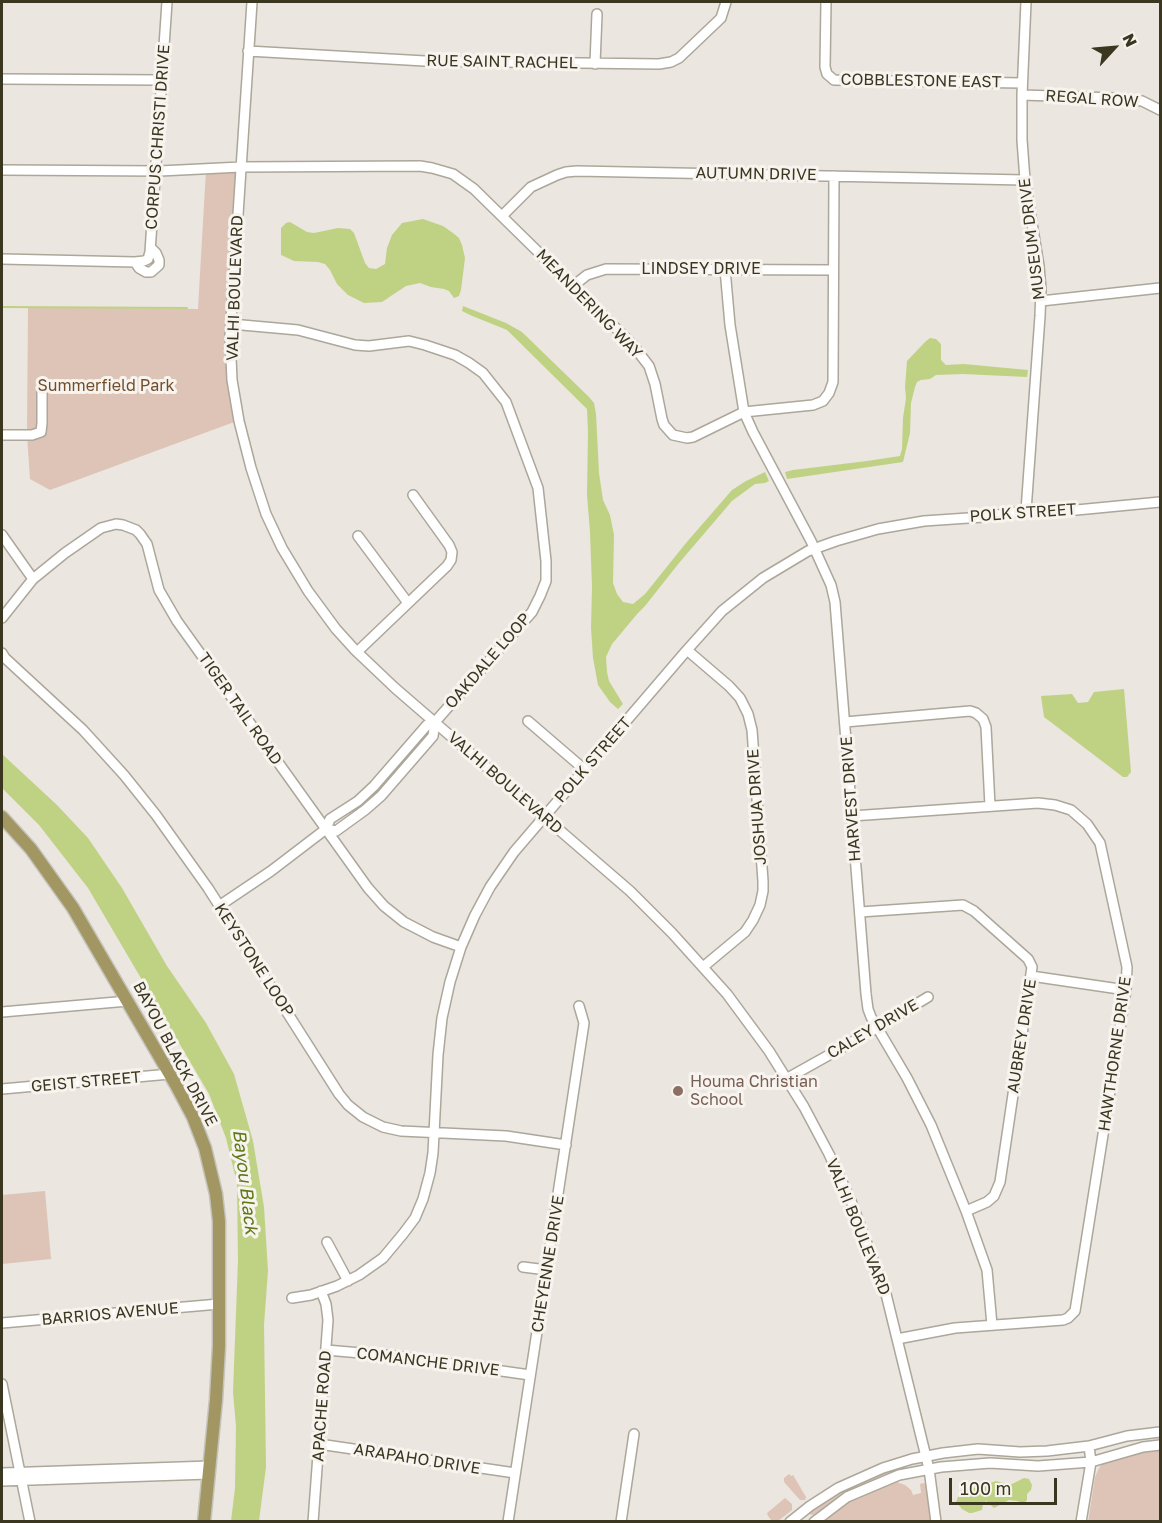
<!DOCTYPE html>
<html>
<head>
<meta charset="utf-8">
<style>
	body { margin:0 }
	#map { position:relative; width:1162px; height:1523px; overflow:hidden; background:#ebe6df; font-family:"Golos Text",sans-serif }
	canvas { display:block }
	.frame { position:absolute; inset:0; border:3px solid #3b361f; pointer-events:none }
	.north { position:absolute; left:1084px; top:18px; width:60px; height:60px; -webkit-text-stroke:4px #f7f4ef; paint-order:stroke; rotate:64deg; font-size:16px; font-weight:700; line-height:24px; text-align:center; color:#3b361f }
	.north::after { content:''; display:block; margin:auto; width:21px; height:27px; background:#3b361f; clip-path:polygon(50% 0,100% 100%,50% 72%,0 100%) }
	.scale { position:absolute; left:949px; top:1478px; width:108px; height:27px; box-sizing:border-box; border:3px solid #3b361f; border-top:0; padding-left:8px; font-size:18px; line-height:21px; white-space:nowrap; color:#3b361f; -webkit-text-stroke:4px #f7f4ef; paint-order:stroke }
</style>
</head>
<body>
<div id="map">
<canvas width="1162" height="1523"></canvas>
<div class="frame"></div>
<div class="north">N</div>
<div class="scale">100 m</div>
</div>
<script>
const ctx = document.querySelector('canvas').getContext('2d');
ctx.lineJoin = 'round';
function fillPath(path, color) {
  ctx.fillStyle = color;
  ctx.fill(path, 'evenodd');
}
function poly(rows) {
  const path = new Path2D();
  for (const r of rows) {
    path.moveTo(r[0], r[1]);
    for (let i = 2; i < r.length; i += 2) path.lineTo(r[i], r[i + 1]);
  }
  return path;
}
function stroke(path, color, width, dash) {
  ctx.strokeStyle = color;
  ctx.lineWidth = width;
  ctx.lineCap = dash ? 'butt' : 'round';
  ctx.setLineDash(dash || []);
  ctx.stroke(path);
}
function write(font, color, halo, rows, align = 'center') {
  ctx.font = font + ' "Golos Text",sans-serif';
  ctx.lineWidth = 6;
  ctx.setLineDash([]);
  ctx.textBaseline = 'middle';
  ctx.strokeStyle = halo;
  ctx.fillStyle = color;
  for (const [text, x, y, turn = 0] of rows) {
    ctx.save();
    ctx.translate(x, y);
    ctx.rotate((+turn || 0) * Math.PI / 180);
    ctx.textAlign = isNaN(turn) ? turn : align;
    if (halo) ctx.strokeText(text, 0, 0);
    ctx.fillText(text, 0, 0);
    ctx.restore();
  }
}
fillPath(poly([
	[239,167,232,309,237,421,50,490,30,479,27,435,28,307,198,309,206,170],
	[45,1191,51,1259,2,1264,2,1195],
	[1160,1450,1160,1521,1088,1522,1095,1477,1099,1468,1102,1464,1110,1460,1138,1453],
	[898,1467,899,1469,897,1472,855,1489,813,1515,809,1514,808,1512,854,1482],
	[789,1474,791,1476,793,1475,806,1497,805,1500,800,1500,784,1482,784,1478],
	[897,1482,905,1485,911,1490,913,1495,921,1493,920,1484,923,1483,926,1484,930,1500,933,1522,818,1522,848,1502,890,1484],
	[785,1498,792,1504,792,1510,778,1521,772,1521,768,1516,767,1513]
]), '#ddc4b6');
fillPath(poly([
	[423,219,443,226,453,233,459,238,462,245,465,258,461,290,459,296,454,298,449,291,444,289,431,287,420,283,406,286,382,302,364,303,348,295,337,284,330,270,325,264,318,262,294,261,281,255,281,228,286,223,290,222,307,232,314,233,338,228,350,229,354,233,365,263,369,268,376,269,385,264,387,248,392,235,402,223],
	[463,306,506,323,522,332,589,397,594,403,596,414,599,473,603,500,610,515,614,535,613,583,617,594,623,602,633,604,645,594,686,543,732,490,746,481,765,472,769,481,765,483,755,484,732,501,679,563,645,606,638,613,612,644,606,657,607,672,609,681,623,704,618,709,610,702,598,685,593,658,591,628,592,587,590,532,587,495,588,432,587,409,507,330,470,315,462,311],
	[930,338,936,339,941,344,941,360,946,365,964,364,1028,370,1027,377,963,374,936,375,930,379,921,380,917,382,915,387,911,403,910,433,903,462,787,479,785,472,793,470,867,461,900,456,902,449,903,418,906,398,905,387,907,361,925,342],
	[1124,689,1131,772,1127,777,1123,777,1044,717,1041,696,1072,694,1078,703,1088,702,1094,692],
	[2,754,57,805,88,838,122,888,167,966,206,1023,234,1074,253,1141,264,1207,268,1271,264,1325,266,1467,259,1521,231,1521,235,1488,236,1427,233,1392,238,1260,237,1183,226,1138,209,1094,88,888,39,825,2,788],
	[1024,1478,1029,1479,1032,1485,1031,1490,1027,1494,1027,1500,1024,1503,1017,1501,1009,1500,994,1508,986,1501,983,1504,982,1510,972,1513,969,1513,962,1509,956,1502,958,1497,967,1488,985,1487,990,1483,996,1481,1010,1485]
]), '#bfd284');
stroke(poly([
	[2,307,187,308]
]), '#bfd284', 2);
const minor = poly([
	[252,2,230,336,232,380,239,421,251,468,266,514,282,548,308,591,336,629,355,650,395,688,630,891,672,933,727,994,769,1051,804,1107,829,1154,851,1201,886,1294,929,1469,936,1522],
	[826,2,825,67,827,74,834,80,1022,83],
	[248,51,425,61,659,64,671,62,679,58,721,18,726,2],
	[595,64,597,14],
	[2,79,161,80],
	[1022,95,1114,98,1142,101,1160,110],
	[2,170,160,171,241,167,420,166,432,168,453,174,474,189,632,344,649,366,655,384,662,419,664,425,673,435,687,438,693,437,744,412,813,405,823,401,829,393,833,382,834,176],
	[502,216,531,187,557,175,566,172,577,171,1025,180],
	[2,259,135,262,139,268,146,272,151,272,159,265,159,260,156,253,151,248],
	[135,262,144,261,148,259,150,252,167,2],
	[725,269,730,325,744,412,753,432,811,541,831,585,835,602,866,994,868,1009,871,1017,907,1078,931,1125,966,1211,987,1270,992,1325],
	[573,286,587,275,606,269,833,270],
	[1041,301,1160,288],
	[2,435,32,435,41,432,42,423,42,388],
	[1026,511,1040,316,1041,289,1039,266,1025,180,1022,140,1022,95,1026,2],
	[2,535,33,579],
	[358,536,408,603],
	[2,618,33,579,65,553,101,528,116,524,123,525,136,530,140,534,147,544,159,590,177,621,368,888,384,906,404,922,433,937,461,947],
	[687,650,729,686,740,698,748,714,752,730,763,881,763,891,760,905,753,920,745,932,703,967],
	[357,652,447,566,451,560,452,552,449,545,413,495],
	[2,653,5,658,83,730,124,775,156,815,208,888,339,1094,348,1105,363,1117,383,1127,401,1131,506,1136,566,1145],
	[528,721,585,770],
	[845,722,970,711,976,713,983,719,986,727,990,806],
	[852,816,1038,803,1055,805,1071,810,1087,824,1100,843,1127,967,1126,990,1075,1311,1068,1318,1063,1320,955,1328,897,1339],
	[326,829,336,831,365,810,381,796,433,736,435,722],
	[219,906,271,871,326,829,330,819,358,801,374,786,427,725,435,722,532,612,540,596,546,581,546,561,538,488,506,402,483,373,469,363,455,355,425,345,409,341,369,346,355,345,298,330,231,324],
	[860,912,963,905,974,911,1028,959,1032,967,1000,1182,994,1196,987,1202,966,1211],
	[1031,976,1126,990],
	[2,1012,128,1001],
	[786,1079,870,1032,928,997],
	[2,1089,170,1074],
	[327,1242,348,1281],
	[523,1267,547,1270],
	[292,1298,311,1295,337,1286,359,1275,383,1258,403,1234,415,1218,423,1199,430,1173,433,1153,438,1055,442,1018,450,982,461,947,475,915,490,887,514,852,687,650,722,611,763,578,808,551,836,541,878,529,924,521,983,517,1026,511,1066,511,1160,502],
	[2,1323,219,1304],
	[326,1350,396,1356,530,1375],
	[2,1384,30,1522],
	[319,1444,515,1473],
	[2,1473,210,1466],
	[2,1481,209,1474],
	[313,1522,328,1320,326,1304,321,1291],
	[508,1522,584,1023,579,1006],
	[621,1522,634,1434],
	[790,1522,810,1506,838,1488,883,1468,912,1459,943,1453,978,1449,1020,1452,1047,1451,1089,1446,1127,1436,1160,1432],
	[814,1522,847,1497,899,1475,941,1467,990,1463,1038,1466,1091,1462,1143,1447,1160,1445],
	[1081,1522,1091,1462,1089,1446]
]);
const major = poly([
	[2,817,31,849,73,908,176,1085,193,1117,205,1148,216,1194,219,1221,219,1346,216,1400,204,1522]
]);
stroke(minor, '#aca79a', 12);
stroke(major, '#c4c3bc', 15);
stroke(minor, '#fff', 9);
stroke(major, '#a29762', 12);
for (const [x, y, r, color] of [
	[678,1091,6,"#8d6e63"]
]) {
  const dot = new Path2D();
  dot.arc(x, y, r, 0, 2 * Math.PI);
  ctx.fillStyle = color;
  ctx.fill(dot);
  stroke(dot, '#f7f4ef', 2);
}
write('16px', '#3b361f', '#f7f4ef', [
	["RUE SAINT RACHEL",502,62,1],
	["COBBLESTONE EAST",921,81,1],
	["REGAL ROW",1092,99,4],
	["CORPUS CHRISTI DRIVE",158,137,-86],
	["AUTUMN DRIVE",756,174,1],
	["MUSEUM DRIVE",1032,239,-97],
	["LINDSEY DRIVE",701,269],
	["VALHI BOULEVARD",235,288,-88],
	["MEANDERING WAY",589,304,46],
	["POLK STREET",1023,513,-4],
	["OAKDALE LOOP",488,661,-49],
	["TIGER TAIL ROAD",240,709,55],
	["POLK STREET",593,760,-49],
	["VALHI BOULEVARD",505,783,41],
	["HARVEST DRIVE",851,799,-94],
	["JOSHUA DRIVE",757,807,-94],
	["KEYSTONE LOOP",254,960,57],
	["CALEY DRIVE",873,1029,-30],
	["AUBREY DRIVE",1022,1036,-81],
	["BAYOU BLACK DRIVE",175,1054,62],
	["HAWTHORNE DRIVE",1115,1054,-82],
	["GEIST STREET",86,1082,-5],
	["VALHI BOULEVARD",858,1227,68],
	["CHEYENNE DRIVE",548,1264,-81],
	["BARRIOS AVENUE",110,1314,-5],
	["COMANCHE DRIVE",428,1362,7],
	["APACHE ROAD",322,1406,-86],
	["ARAPAHO DRIVE",417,1459,9]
]);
write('16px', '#734c29', '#f7f4ef', [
	["Summerfield Park",106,386]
]);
write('16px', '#785e54', '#f7f4ef', [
	["Houma Christian",690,1082],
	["School",690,1100]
], 'left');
write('italic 18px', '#607818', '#f7f4ef', [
	["Bayou Black",245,1182,83]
]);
</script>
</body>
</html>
